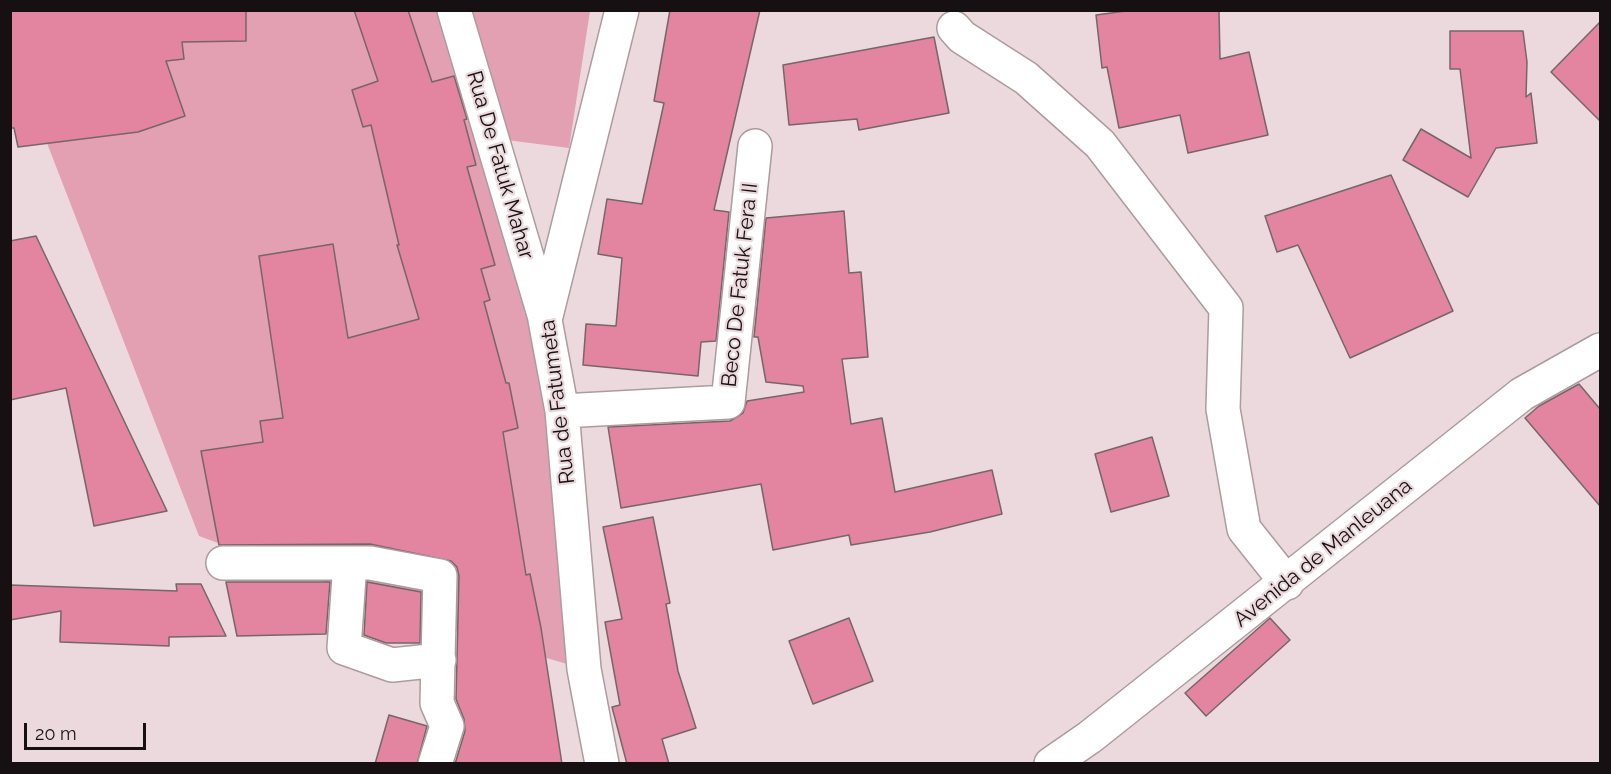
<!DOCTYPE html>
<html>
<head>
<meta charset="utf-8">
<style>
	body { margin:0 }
	#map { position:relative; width:1611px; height:774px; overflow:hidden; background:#ebd9dd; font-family:Raleway,sans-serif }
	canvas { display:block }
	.frame { position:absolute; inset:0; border:12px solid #161012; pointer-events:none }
	.scale { position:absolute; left:24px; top:723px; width:122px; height:27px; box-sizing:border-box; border:3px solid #161012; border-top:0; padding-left:8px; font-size:18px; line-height:21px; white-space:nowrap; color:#161012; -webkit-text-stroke:4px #ebd9dd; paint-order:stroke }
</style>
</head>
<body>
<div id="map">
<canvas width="1611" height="774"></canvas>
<div class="frame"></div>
<div class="scale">20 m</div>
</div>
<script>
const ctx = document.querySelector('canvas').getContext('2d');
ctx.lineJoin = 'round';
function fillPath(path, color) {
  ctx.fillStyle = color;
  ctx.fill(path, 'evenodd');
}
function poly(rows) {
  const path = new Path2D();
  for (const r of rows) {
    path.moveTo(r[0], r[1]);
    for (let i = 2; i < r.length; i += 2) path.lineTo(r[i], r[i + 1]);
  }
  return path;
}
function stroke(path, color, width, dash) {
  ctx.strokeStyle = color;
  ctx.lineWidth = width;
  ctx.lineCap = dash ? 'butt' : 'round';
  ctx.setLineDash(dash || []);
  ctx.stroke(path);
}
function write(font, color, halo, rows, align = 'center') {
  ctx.font = font + ' Raleway,sans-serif';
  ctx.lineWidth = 4.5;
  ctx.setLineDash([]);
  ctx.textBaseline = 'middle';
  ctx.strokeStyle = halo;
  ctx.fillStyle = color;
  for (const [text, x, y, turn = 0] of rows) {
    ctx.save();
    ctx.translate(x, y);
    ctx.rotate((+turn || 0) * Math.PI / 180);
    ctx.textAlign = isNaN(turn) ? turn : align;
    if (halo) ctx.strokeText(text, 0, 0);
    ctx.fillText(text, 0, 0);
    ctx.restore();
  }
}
fillPath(poly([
	[10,11,454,11,545,320,584,669,465,634,199,536,11,50],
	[471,11,590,11,569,148,499,139]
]), '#e3a0b2');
const building = poly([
	[10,10,246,10,246,41,182,42,184,59,166,61,185,116,138,132,18,147,14,128,10,128,10,10],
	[354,10,408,10,432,82,454,76,467,119,464,120,476,165,467,167,495,265,481,269,490,300,484,302,506,383,509,383,518,428,503,432,526,575,530,574,541,628,562,764,455,764,465,731,464,719,456,699,459,576,457,567,451,561,370,544,219,545,201,451,263,442,260,421,283,418,259,256,333,244,348,338,419,319,397,245,399,245,371,125,363,127,352,90,378,81,354,10],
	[670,10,760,10,714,210,729,212,716,341,701,342,698,376,583,365,586,324,616,326,622,258,598,254,607,199,642,204,664,103,654,101,670,10],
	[1133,10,1219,10,1220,59,1249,52,1268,135,1188,153,1180,115,1119,128,1107,67,1102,68,1096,15,1133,10],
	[1600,22,1600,121,1551,72,1600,22],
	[1450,31,1523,31,1527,62,1526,97,1531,93,1537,143,1496,148,1468,197,1403,160,1421,129,1471,158,1460,69,1450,69,1450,31],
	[934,37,949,113,859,130,857,119,789,125,783,65,934,37],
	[1391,175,1453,311,1350,358,1298,245,1277,252,1265,216,1391,175],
	[844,211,849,273,861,272,868,357,842,359,851,424,882,418,895,492,992,470,1002,514,930,532,851,545,849,535,773,550,761,484,621,508,608,427,730,421,743,413,747,401,804,392,803,386,766,382,758,337,754,337,766,218,844,211],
	[36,236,167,511,94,526,66,388,10,400,10,241,36,236],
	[1579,384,1600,409,1600,506,1525,418,1539,406,1579,384],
	[1152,437,1169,496,1111,512,1095,454,1152,437],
	[653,517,670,603,666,604,678,671,696,728,662,739,669,764,627,764,612,707,620,705,605,622,622,619,603,527,653,517],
	[226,582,330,582,326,634,237,636,226,582],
	[367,582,421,592,420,643,386,643,364,635,367,582],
	[176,584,201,584,226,636,169,637,169,646,60,642,61,611,10,620,10,585,177,591,176,584],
	[849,618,873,681,813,704,789,641,849,618],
	[1270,618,1290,640,1206,716,1185,693,1270,618],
	[389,715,427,726,417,764,375,764,389,715]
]);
fillPath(building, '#e384a0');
stroke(building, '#756669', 1.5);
const minor = poly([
	[454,10,545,318],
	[954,28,962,37,1026,78,1100,144,1226,308,1223,409,1244,529,1287,583],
	[562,411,728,402,755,146],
	[223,563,370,563,440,576,437,703,447,726,435,764],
	[350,563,344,648,392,665,439,660],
	[602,764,584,669,562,411,545,320,622,10],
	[1051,764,1090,737,1522,394,1600,350]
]);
stroke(minor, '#ac9b9f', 36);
stroke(minor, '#fff', 33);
write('21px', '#161012', '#ebd9dd', [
	["Rua De Fatuk Mahar",500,165,74],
	["Beco De Fatuk Fera II",740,285,-84],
	["Rua de Fatumeta",558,402,-97],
	["Avenida de Manleuana",1323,553,-39]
]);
</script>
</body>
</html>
